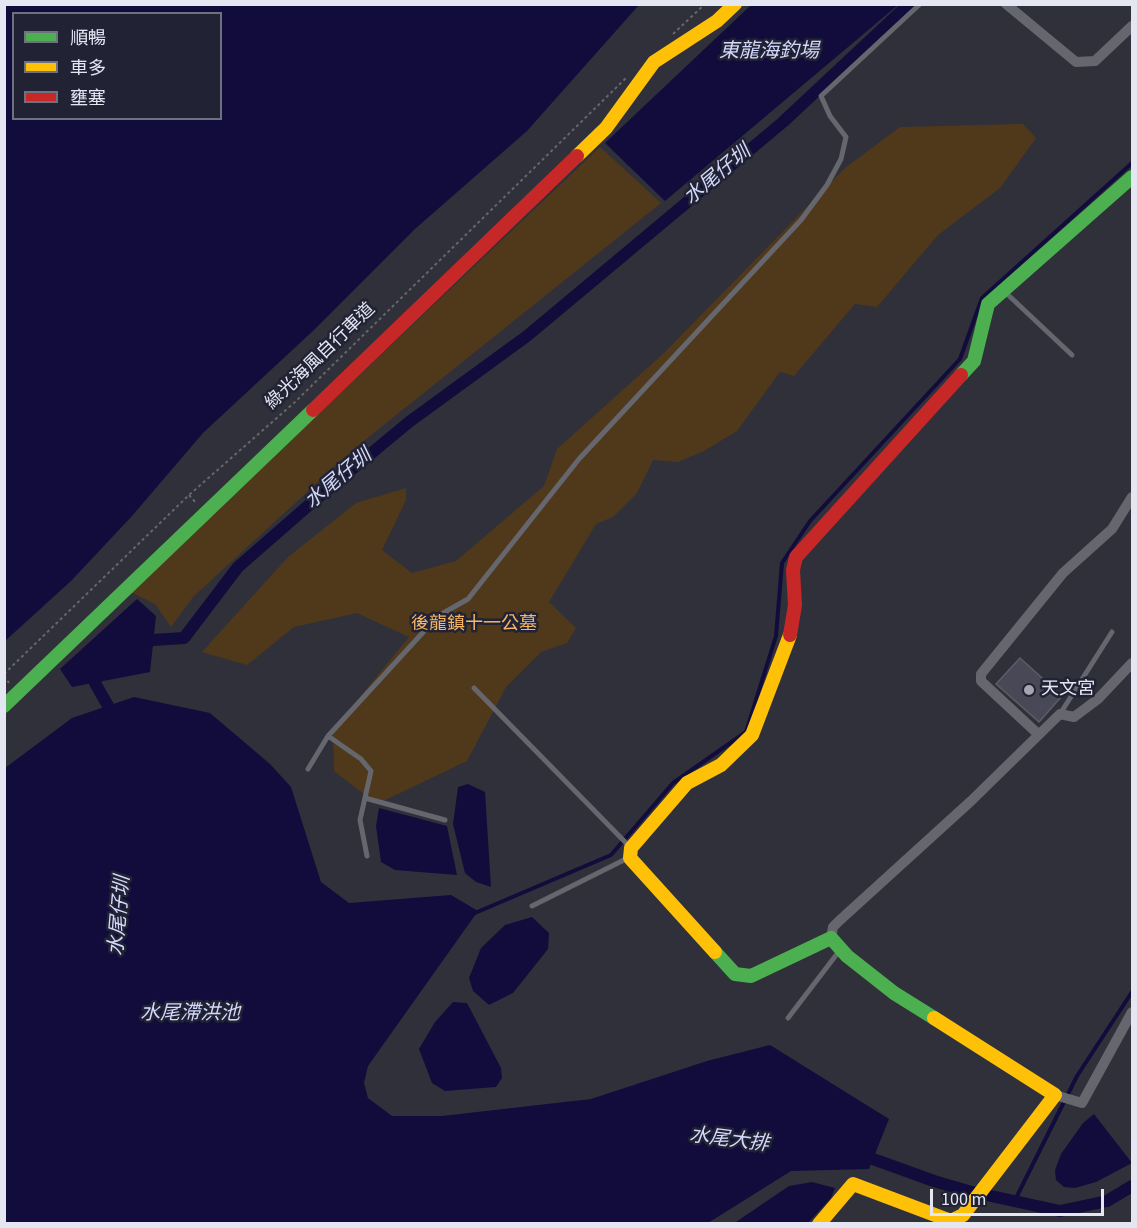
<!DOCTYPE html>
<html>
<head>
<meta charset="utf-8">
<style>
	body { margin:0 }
	#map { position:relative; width:1137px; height:1228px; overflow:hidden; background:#30303a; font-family:"Source Sans 3","Noto Sans TC",sans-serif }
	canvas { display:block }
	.frame { position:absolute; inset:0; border:6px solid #e4e6f2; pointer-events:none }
	.legend { position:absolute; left:12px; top:12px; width:210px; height:108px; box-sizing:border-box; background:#212335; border:2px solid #6f7181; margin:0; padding:8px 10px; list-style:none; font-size:18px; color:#e4e6f2 }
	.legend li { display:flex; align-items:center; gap:12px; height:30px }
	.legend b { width:30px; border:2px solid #6f7181 }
	.scale { position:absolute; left:930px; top:1189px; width:174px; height:27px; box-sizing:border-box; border:3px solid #e4e6f2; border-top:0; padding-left:8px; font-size:18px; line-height:21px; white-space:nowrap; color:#e4e6f2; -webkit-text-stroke:4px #212335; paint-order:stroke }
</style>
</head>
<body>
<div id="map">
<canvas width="1137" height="1228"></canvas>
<div class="frame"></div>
<ul class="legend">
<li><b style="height:8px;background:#4caf50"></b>順暢</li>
<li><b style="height:8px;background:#ffc107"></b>車多</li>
<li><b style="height:8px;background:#c62828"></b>壅塞</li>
</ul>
<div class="scale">100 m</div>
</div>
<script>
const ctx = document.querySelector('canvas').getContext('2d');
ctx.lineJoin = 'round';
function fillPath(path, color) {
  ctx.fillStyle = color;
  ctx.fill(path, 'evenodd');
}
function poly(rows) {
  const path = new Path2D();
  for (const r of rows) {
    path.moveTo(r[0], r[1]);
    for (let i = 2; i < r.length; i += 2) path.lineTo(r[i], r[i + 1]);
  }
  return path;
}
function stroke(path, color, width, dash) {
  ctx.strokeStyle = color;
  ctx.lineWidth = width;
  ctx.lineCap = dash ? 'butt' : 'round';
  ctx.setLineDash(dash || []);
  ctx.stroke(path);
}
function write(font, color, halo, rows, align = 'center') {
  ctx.font = font + ' "Source Sans 3","Noto Sans TC",sans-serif';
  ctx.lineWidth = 5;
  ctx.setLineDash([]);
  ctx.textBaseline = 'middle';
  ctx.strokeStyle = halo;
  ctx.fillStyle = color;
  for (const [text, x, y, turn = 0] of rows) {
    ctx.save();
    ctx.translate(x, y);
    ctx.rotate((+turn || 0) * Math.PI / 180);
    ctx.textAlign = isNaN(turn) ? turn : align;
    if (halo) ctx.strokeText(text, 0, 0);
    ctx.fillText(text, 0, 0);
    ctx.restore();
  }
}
fillPath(poly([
	[1023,124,1036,138,1000,188,938,235,877,307,855,304,794,376,780,372,737,431,704,451,678,462,653,460,637,493,613,517,596,524,549,602,576,628,567,643,541,652,506,687,467,761,377,804,334,771,333,730,409,637,357,613,294,627,247,665,202,652,288,557,356,503,406,488,406,500,382,550,412,573,456,561,544,486,557,449,664,353,845,168,900,127],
	[600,147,661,203,355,448,193,597,171,627,155,604,131,592]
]), '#50391a');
fillPath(poly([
	[5,4,639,5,527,131,415,229,315,329,203,433,132,516,71,581,5,641],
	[14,14,220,14,220,118,14,118],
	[751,5,898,5,665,201,605,143],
	[137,599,156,616,150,672,72,687,60,669],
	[134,697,210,713,270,764,291,787,321,882,349,903,451,895,478,911,368,1066,364,1083,368,1098,392,1116,442,1116,591,1099,707,1061,770,1045,889,1119,869,1169,791,1171,708,1223,5,1223,5,768,72,718],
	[468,784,485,792,491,887,476,882,465,873,453,824,458,787],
	[379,808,447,826,457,875,395,870,381,862,376,826],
	[532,917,549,933,548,949,513,993,489,1005,473,991,469,978,481,948,505,925],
	[453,1002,467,1003,501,1068,502,1078,496,1087,445,1091,432,1083,419,1049,435,1022],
	[1094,1114,1132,1163,1096,1182,1075,1188,1064,1187,1056,1180,1055,1170,1061,1154,1083,1123],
	[812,1182,835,1188,831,1198,808,1223,733,1224,789,1186]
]), '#110c3b');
stroke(poly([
	[475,913,611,855,673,783,746,732,776,636,782,563,810,521,960,359,982,298,1132,163],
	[1015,1200,1077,1076,1132,992]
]), '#110c3b', 4);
stroke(poly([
	[140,645,153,640,184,638,238,567,309,505,409,422,527,336,783,122,909,4],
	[100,669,95,683,116,720],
	[859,1157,873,1159,934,1181,968,1191,1060,1211,1107,1201,1132,1186]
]), '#110c3b', 12);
const building = poly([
	[1020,658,1062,696,1039,722,996,684,1020,658]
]);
fillPath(building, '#484857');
stroke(building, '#5c5d65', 1.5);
stroke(poly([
	[673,34,705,4],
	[189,495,197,504],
	[4,674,189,495,295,402,626,78],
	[4,676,9,683]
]), '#66666e', 2, [3, 3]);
stroke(poly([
	[1005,292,1072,355],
	[474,688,630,847],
	[1060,714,1112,632],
	[328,736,361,759,371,771,360,820,367,856],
	[308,769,328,736,438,616,468,599,579,459,801,220,827,185,841,159,846,137,830,116,821,96,920,4],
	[365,798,445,820],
	[532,906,628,858],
	[788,1018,840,950]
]), '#66666e', 5);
stroke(poly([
	[1006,4,1076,62,1095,61,1132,26],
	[1038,734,981,681,981,674,1063,573,1112,529,1132,497],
	[831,938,833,927,839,921,971,801,1060,714,1074,717,1098,699,1132,663],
	[1055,1095,1082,1103,1132,1012]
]), '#66666e', 10);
stroke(poly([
	[961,375,974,361,988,304,1132,177],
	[4,706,313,410],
	[715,952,735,974,751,976,831,938,847,956,894,993,934,1018]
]), '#4caf50', 14);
stroke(poly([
	[577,156,606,128,654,62,717,21,735,4],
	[715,952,630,858,631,848,687,783,721,765,752,735,790,635],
	[819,1224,853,1184,951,1221,963,1215,1055,1095,934,1018]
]), '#ffc107', 14);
stroke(poly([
	[313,410,577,156],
	[790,635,795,605,793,570,796,557,961,375]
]), '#c62828', 14);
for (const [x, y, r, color] of [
	[1029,690,6,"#a5a6b2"]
]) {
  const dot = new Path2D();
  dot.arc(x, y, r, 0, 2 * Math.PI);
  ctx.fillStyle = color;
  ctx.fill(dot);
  stroke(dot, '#212335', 2);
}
write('18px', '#e4e6f2', '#212335', [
	["綠光海風自行車道",321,357,-44]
]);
write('18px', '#f5b665', '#212335', [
	["後龍鎮十一公墓",474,625]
]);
write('18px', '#e4e6f2', '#212335', [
	["天文宮",1041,690]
], 'left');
write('italic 20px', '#d4d9fc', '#212335', [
	["東龍海釣場",769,53],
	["水尾仔圳",718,176,-40],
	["水尾仔圳",339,480,-40],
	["水尾仔圳",121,916,-85],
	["水尾滯洪池",190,1015],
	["水尾大排",729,1141,7]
]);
</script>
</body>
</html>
